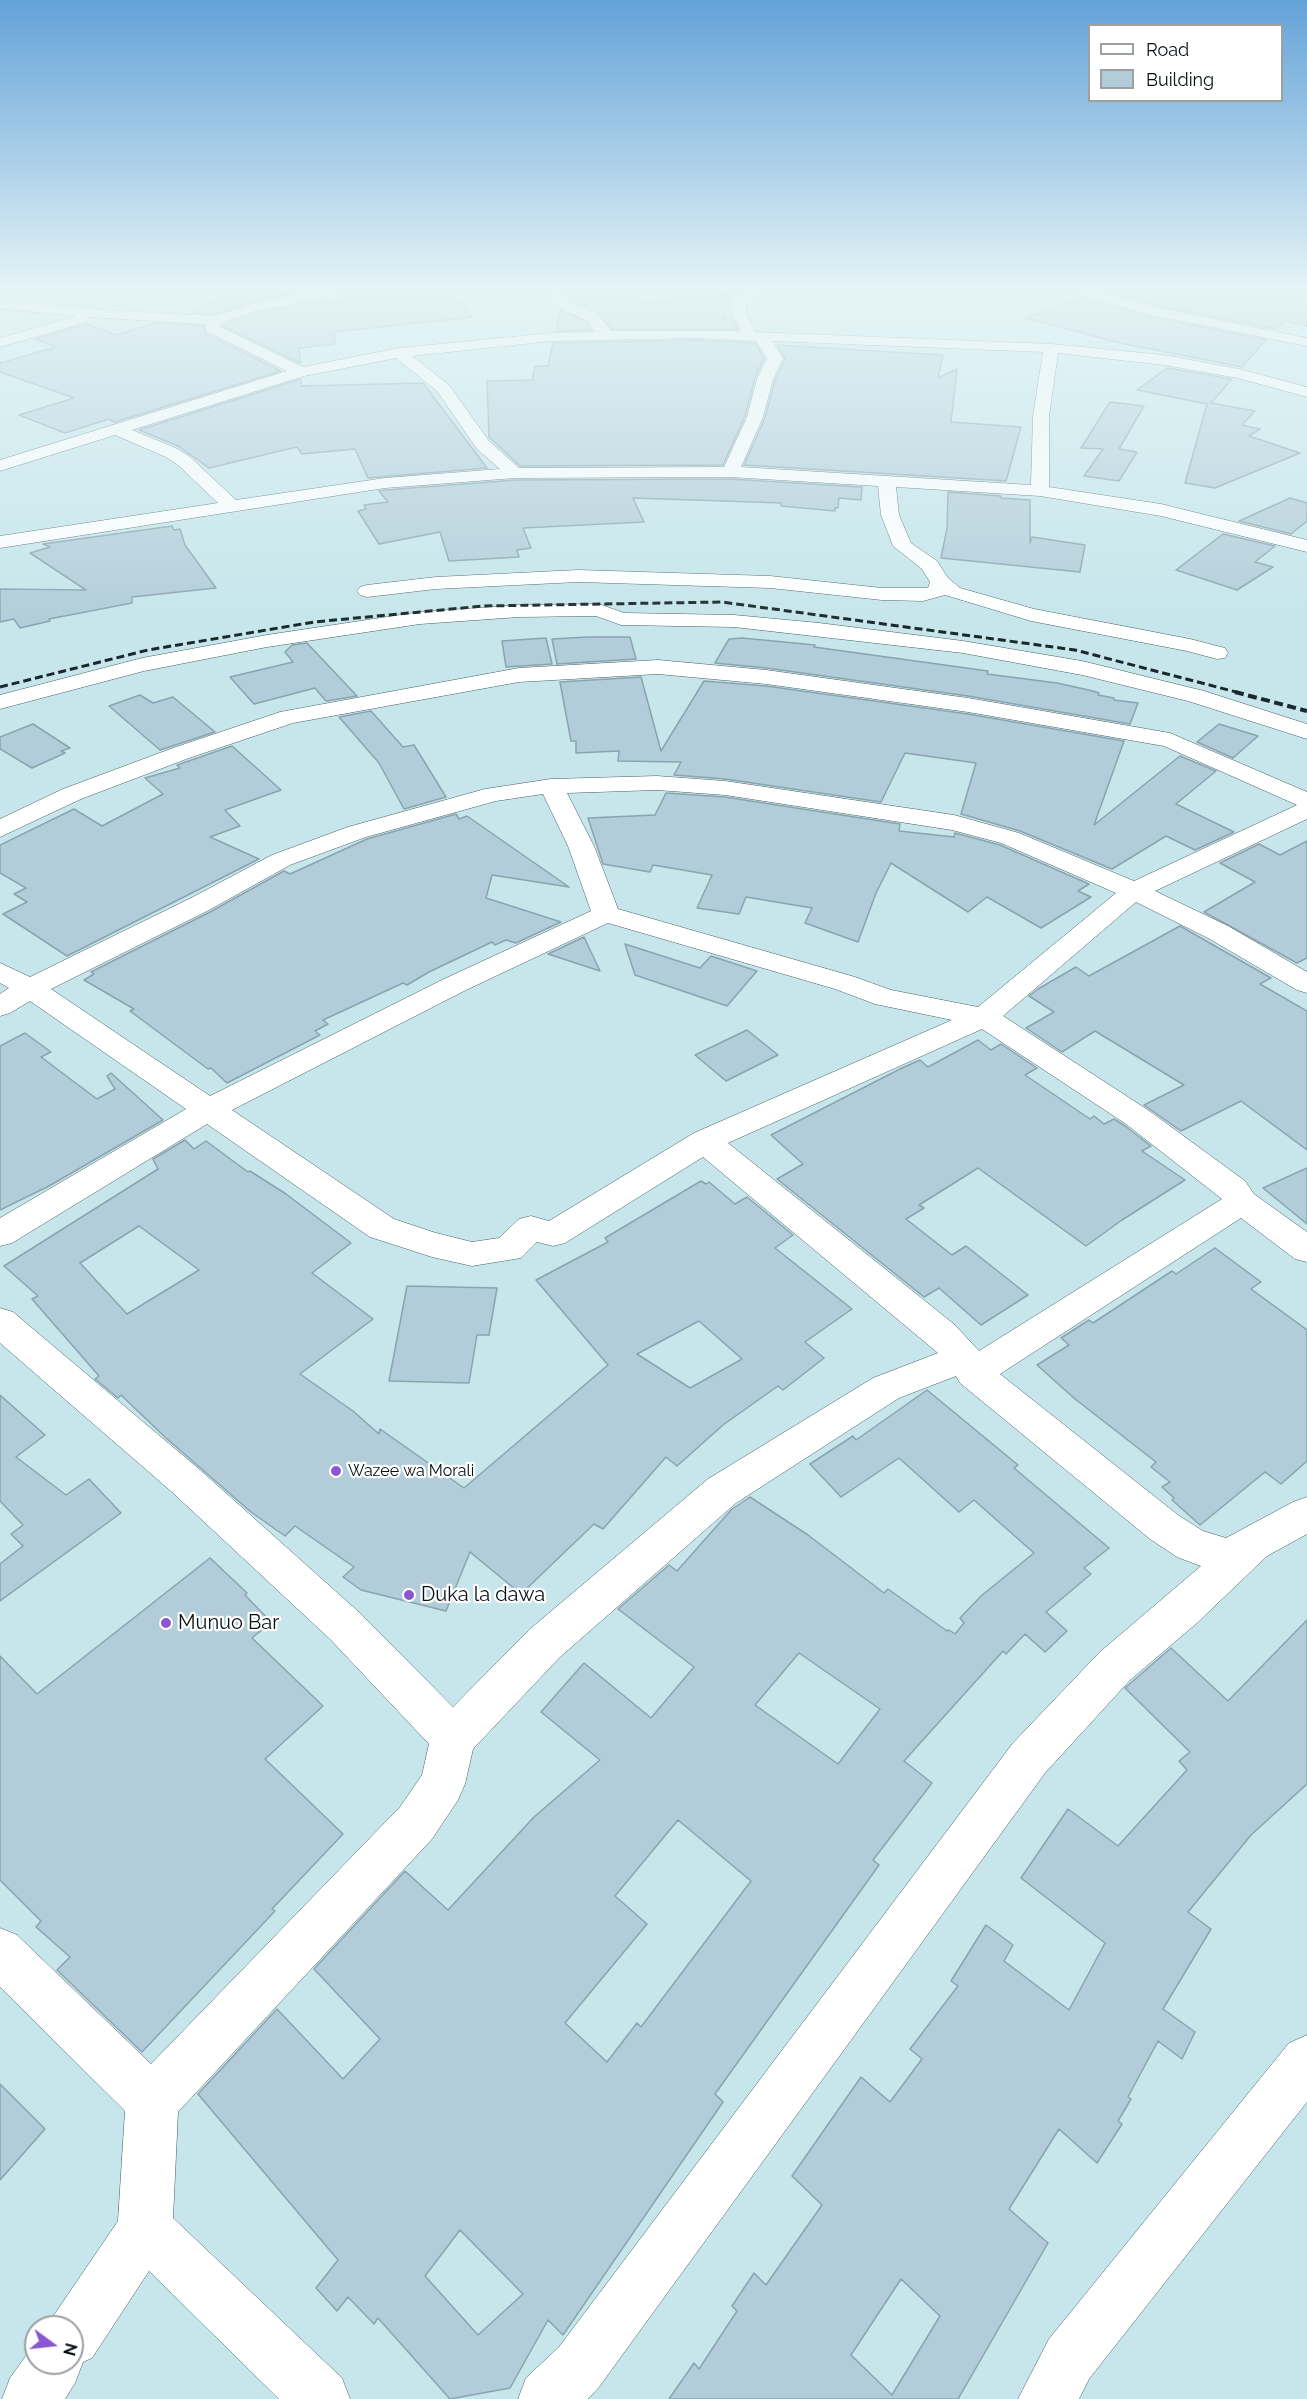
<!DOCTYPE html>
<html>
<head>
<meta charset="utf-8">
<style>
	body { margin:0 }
	#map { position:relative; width:1307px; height:2399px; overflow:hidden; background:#c6e6eb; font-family:Raleway,sans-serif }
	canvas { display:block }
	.legend { position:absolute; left:1088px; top:24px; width:195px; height:78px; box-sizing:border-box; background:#fff; border:2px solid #9ba0a1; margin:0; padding:8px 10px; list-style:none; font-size:18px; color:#061113 }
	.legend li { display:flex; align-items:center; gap:12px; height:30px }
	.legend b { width:30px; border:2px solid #9ba0a1 }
	.north { position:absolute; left:24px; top:2315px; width:60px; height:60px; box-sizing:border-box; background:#fff; border:2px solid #9ba0a1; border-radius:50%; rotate:105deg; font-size:16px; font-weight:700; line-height:24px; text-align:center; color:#061113 }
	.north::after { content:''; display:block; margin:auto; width:21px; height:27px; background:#8a57d0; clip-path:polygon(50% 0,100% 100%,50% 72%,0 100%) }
</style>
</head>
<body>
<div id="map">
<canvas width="1307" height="2399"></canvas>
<ul class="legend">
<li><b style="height:8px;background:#fff"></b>Road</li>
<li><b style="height:16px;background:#b2cdd9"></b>Building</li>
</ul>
<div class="north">N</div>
</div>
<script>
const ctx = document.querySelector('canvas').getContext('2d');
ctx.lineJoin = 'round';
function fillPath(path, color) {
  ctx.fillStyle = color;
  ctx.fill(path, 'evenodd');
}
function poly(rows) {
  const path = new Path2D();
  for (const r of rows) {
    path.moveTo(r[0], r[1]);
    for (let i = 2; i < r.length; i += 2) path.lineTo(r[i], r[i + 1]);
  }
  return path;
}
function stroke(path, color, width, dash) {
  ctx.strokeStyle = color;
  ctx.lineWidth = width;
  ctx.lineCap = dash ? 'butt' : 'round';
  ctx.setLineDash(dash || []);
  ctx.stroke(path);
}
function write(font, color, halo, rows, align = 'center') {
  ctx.font = font + ' Raleway,sans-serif';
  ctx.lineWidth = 4.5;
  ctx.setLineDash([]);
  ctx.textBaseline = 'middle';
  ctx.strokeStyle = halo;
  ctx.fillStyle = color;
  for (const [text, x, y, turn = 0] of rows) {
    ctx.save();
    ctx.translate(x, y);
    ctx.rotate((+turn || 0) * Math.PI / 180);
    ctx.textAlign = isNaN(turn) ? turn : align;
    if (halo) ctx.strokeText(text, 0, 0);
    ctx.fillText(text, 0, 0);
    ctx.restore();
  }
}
const building = poly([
	[237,290,267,290,289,294,245,304,215,314,193,313,237,290],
	[418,290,447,290,472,317,334,332,335,344,299,348,300,363,223,326,254,314,321,300,328,301,418,290],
	[1307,290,1307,326,1284,320,1276,329,1155,305,1103,291,1307,290],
	[627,291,639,302,699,297,700,294,731,295,724,318,732,317,737,329,612,329,598,312,568,297,627,291],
	[1082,298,1151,317,1266,340,1242,367,1120,343,1025,318,1082,298],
	[561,310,586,322,592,330,556,331,561,310],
	[156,323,203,326,205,333,281,371,115,422,109,419,65,433,19,415,74,398,0,372,0,363,56,347,35,339,87,324,116,335,156,323],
	[697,340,755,343,764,358,755,378,745,416,723,465,520,466,489,437,487,381,532,380,535,366,548,366,553,343,697,340],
	[777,345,943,355,938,378,957,369,951,422,1021,427,1006,481,744,465,765,418,775,380,785,359,777,345],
	[1167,368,1232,379,1211,403,1255,411,1242,425,1260,429,1249,436,1300,453,1215,488,1185,483,1207,404,1137,390,1167,368],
	[301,379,301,386,423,383,487,468,368,478,355,449,302,454,297,447,209,468,178,446,139,430,301,379],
	[1110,402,1144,406,1119,449,1137,452,1119,481,1084,476,1103,449,1081,448,1110,402],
	[730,479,862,487,861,500,839,498,838,508,835,508,835,511,781,506,781,503,633,498,644,522,523,528,531,548,517,550,519,557,449,561,440,532,379,544,358,511,366,509,364,505,388,502,379,491,385,490,515,480,730,479],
	[948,492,1001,496,1001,498,1030,500,1030,543,1032,537,1085,545,1080,572,941,558,947,528,948,492],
	[1290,498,1307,503,1307,521,1291,534,1239,521,1290,498],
	[172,526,174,530,180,529,185,545,216,588,132,597,132,603,49,619,50,621,20,628,14,619,0,622,0,589,86,590,30,553,50,547,43,544,172,526],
	[1223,534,1275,546,1255,562,1273,567,1237,590,1176,570,1223,534],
	[588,637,630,637,636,659,557,664,552,639,588,637],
	[546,638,552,664,506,667,502,641,546,638],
	[742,638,815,645,814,647,988,671,987,674,1057,683,1093,691,1099,693,1098,695,1114,698,1114,700,1138,703,1130,724,968,696,766,668,715,663,729,639,742,638],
	[307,643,357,696,326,701,315,688,254,704,230,677,293,662,285,652,292,645,307,643],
	[641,677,661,751,704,681,766,686,968,714,1124,741,1094,825,1180,756,1216,771,1176,804,1234,832,1195,850,1166,836,1112,869,1020,831,961,814,976,763,905,753,881,802,725,779,674,775,681,762,618,761,619,751,576,753,576,741,571,741,560,682,641,677],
	[140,695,153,703,173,697,215,732,160,750,109,706,140,695],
	[371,711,403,747,414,745,446,797,404,809,379,763,339,717,371,711],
	[33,724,70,748,61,751,65,753,32,768,0,749,0,737,33,724],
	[1219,724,1258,736,1233,758,1197,742,1219,724],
	[232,746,281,790,225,810,240,826,210,837,259,859,67,956,3,914,27,902,14,894,26,888,0,873,0,845,74,809,102,826,163,794,145,778,180,768,177,765,232,746],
	[666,793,725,797,900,824,899,831,954,837,955,833,1000,845,1089,884,1078,891,1091,897,1041,928,987,897,968,912,891,863,876,893,858,942,805,923,812,908,746,897,739,914,697,908,712,875,653,865,650,872,603,864,588,818,655,815,666,793],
	[456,814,459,819,467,816,569,887,492,875,486,898,561,922,516,943,506,940,495,945,492,942,429,972,407,985,403,983,323,1020,328,1024,315,1031,320,1035,227,1083,211,1068,208,1069,130,1011,134,1009,84,980,94,974,91,972,210,912,284,871,290,874,367,839,456,814],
	[1307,841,1307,958,1297,963,1204,912,1255,882,1220,863,1259,844,1280,855,1307,841],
	[1180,926,1271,978,1260,984,1307,1011,1307,1150,1241,1101,1181,1131,1144,1105,1184,1085,1095,1031,1062,1052,1026,1028,1054,1012,1029,996,1038,989,1076,967,1089,976,1180,926],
	[584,937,600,971,548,954,584,937],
	[625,944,700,968,711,956,757,971,727,1006,635,975,625,944],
	[747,1030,778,1055,726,1081,695,1055,747,1030],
	[25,1033,51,1052,41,1057,97,1099,115,1089,107,1076,111,1073,163,1120,49,1186,0,1210,0,1046,25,1033],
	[978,1040,991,1050,1001,1044,1037,1068,1025,1075,1090,1119,1094,1116,1104,1124,1114,1119,1125,1126,1151,1146,1142,1151,1185,1180,1122,1220,1086,1246,978,1168,919,1205,924,1208,906,1219,952,1255,966,1246,1028,1295,981,1325,939,1288,924,1297,777,1179,803,1164,771,1135,902,1068,920,1060,928,1067,978,1040],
	[185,1140,194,1149,206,1141,248,1172,250,1171,286,1194,351,1243,312,1273,373,1319,300,1374,353,1411,379,1434,380,1429,464,1488,608,1365,536,1280,608,1242,605,1238,701,1181,706,1184,709,1182,735,1204,747,1197,793,1235,775,1248,852,1309,805,1342,824,1358,783,1390,778,1386,723,1425,677,1466,666,1457,603,1529,594,1524,521,1594,470,1552,446,1611,361,1590,343,1577,354,1567,295,1526,285,1536,251,1512,166,1438,121,1395,118,1398,95,1379,99,1376,32,1299,38,1296,4,1266,158,1169,153,1159,185,1140],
	[139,1226,199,1270,127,1314,80,1263,139,1226],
	[699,1321,742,1359,690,1388,637,1354,699,1321],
	[1307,1168,1307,1224,1263,1188,1307,1168],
	[1215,1248,1261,1282,1251,1289,1307,1330,1307,1461,1281,1484,1265,1472,1200,1525,1172,1500,1174,1498,1162,1487,1170,1482,1151,1467,1156,1462,1075,1399,1037,1365,1069,1345,1061,1338,1089,1320,1093,1323,1172,1271,1176,1274,1215,1248],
	[407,1286,497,1288,489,1335,477,1335,469,1383,389,1381,407,1286],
	[927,1390,1018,1465,1014,1468,1109,1548,1084,1568,1091,1574,1046,1612,1067,1631,1045,1652,1025,1634,1006,1654,1003,1651,904,1761,932,1783,873,1860,879,1865,715,2094,723,2102,563,2335,548,2320,510,2388,450,2399,378,2318,374,2324,348,2297,337,2311,316,2288,338,2260,198,2094,277,2009,343,2079,380,2039,314,1969,405,1871,448,1910,534,1817,600,1760,541,1712,584,1663,651,1718,694,1667,618,1609,669,1565,677,1571,731,1510,750,1497,808,1535,884,1593,888,1589,947,1631,949,1630,955,1634,964,1623,960,1618,981,1596,1034,1553,974,1500,959,1512,899,1458,841,1497,810,1464,853,1436,856,1440,927,1390],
	[799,1653,880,1709,838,1764,755,1705,799,1653],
	[678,1820,751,1881,641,2027,637,2023,607,2062,565,2023,647,1924,615,1896,678,1820],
	[460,2230,523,2294,478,2335,425,2276,460,2230],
	[0,1395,45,1435,16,1457,66,1495,89,1479,121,1513,0,1601,0,1564,23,1546,11,1534,23,1525,0,1501,0,1395],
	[210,1558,247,1593,245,1595,271,1622,252,1638,323,1706,265,1759,343,1834,272,1909,275,1911,142,2052,57,1970,70,1957,36,1927,41,1921,0,1880,0,1656,37,1694,210,1558],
	[1307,1620,1307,1784,1251,1835,1188,1912,1211,1929,1163,2009,1195,2032,1182,2059,1158,2041,1128,2097,1131,2099,1118,2121,1122,2124,1097,2163,1059,2129,1009,2209,1048,2243,958,2399,669,2399,694,2363,699,2369,737,2311,732,2306,754,2273,766,2285,822,2205,792,2176,861,2077,890,2102,922,2059,910,2049,958,1986,951,1981,986,1925,1013,1945,1004,1961,1069,2010,1105,1943,1021,1878,1068,1809,1118,1846,1187,1770,1179,1761,1190,1752,1125,1688,1171,1648,1228,1701,1307,1620],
	[901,2279,940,2316,892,2395,851,2355,901,2279],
	[0,2084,45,2129,0,2180,0,2084]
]);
fillPath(building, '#b2cdd9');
stroke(building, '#8aa4af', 1.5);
const street = poly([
	[317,290,344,290,337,294,253,312,226,321,219,326,303,367,399,348,551,333,596,332,587,320,569,313,550,299,548,296,555,292,579,307,597,314,611,331,740,331,732,312,732,305,741,293,748,290,768,290,751,299,746,305,746,312,755,332,1051,344,1164,355,1239,369,1307,387,1307,397,1238,378,1164,365,1058,353,1049,416,1049,487,1161,504,1307,540,1307,552,1161,516,1040,496,896,487,899,515,911,543,937,561,948,578,960,588,1034,609,1190,639,1225,648,1228,653,1225,658,1217,659,1187,651,1031,621,945,595,923,601,882,600,770,588,578,582,436,589,367,597,360,595,357,591,360,587,367,585,436,577,578,570,770,576,882,588,928,588,930,582,922,569,893,546,881,515,878,486,730,477,515,478,385,488,0,548,0,536,218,503,178,465,166,457,115,435,0,471,0,460,287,371,206,331,205,324,88,317,87,322,0,347,0,338,76,316,0,309,0,301,101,310,215,316,245,306,317,290],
	[697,338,756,341,767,358,757,379,747,417,724,467,519,468,489,441,449,385,412,356,551,341,697,338],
	[772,341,1043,352,1033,416,1031,485,741,467,763,417,773,379,783,358,772,341],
	[396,358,437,391,477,449,500,469,385,478,236,500,190,457,178,449,132,430,304,376,396,358],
	[1070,290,1093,290,1154,307,1307,338,1307,346,1152,315,1072,293,1070,290],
	[599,604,624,613,734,615,819,623,963,641,1082,661,1204,691,1307,724,1307,739,1188,701,1082,675,963,653,734,627,621,625,596,616,519,617,420,624,267,647,144,671,0,709,0,695,142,658,267,635,420,612,519,605,599,604],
	[658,660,766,670,968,698,1170,733,1307,792,1307,819,1155,891,1228,926,1307,972,1307,993,1297,990,1208,938,1136,902,1003,1016,1148,1110,1245,1181,1254,1194,1307,1232,1307,1262,1295,1259,1241,1218,1000,1374,1178,1515,1203,1531,1226,1538,1293,1502,1307,1497,1307,1534,1267,1556,1197,1623,1130,1680,1045,1773,599,2387,588,2399,518,2399,526,2378,559,2347,1013,1743,1100,1652,1201,1566,1177,1557,1150,1539,960,1383,956,1376,899,1398,736,1503,560,1657,473,1749,465,1784,458,1800,432,1839,178,2112,173,2218,342,2378,350,2399,279,2399,149,2271,92,2358,83,2362,75,2383,65,2399,2,2399,10,2378,35,2343,36,2363,72,2363,72,2327,48,2327,52,2318,118,2221,125,2111,0,1987,0,1928,17,1935,151,2064,400,1807,422,1775,429,1744,331,1640,172,1492,0,1343,0,1308,13,1312,200,1470,361,1614,453,1707,530,1629,708,1479,873,1378,938,1353,703,1157,565,1243,553,1246,537,1242,521,1258,472,1266,432,1257,370,1237,207,1124,12,1243,0,1246,0,1218,186,1109,30,1001,10,1013,0,1016,0,994,9,988,0,983,0,963,30,977,191,898,272,855,348,827,485,789,551,779,657,776,725,781,954,815,1019,833,1134,881,1297,805,1164,746,968,712,766,684,658,674,519,682,293,723,189,758,81,799,0,837,0,819,63,789,173,748,280,712,519,668,658,660],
	[657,790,725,795,952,830,1001,843,1116,893,978,1007,891,990,855,977,618,909,594,846,567,793,657,790],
	[543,794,568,846,591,911,444,979,210,1096,51,989,209,910,290,865,366,837,496,801,543,794],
	[608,923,835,989,875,1004,952,1020,694,1133,549,1221,531,1216,519,1219,499,1238,472,1242,436,1233,394,1219,232,1110,464,991,608,923],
	[982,1029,1126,1124,1222,1199,979,1351,955,1325,728,1143,982,1029],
	[1307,2035,1307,2102,1089,2379,1079,2399,1018,2399,1049,2339,1289,2043,1307,2035]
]);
stroke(street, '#446064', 1);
fillPath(street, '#fff');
stroke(poly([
	[0,687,148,650,314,622,483,606,722,602,1075,650,1240,693]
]), '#1b282b', 3, [8, 4]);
stroke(poly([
	[1235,692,1307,711]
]), '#1b282b', 4, [9, 4.5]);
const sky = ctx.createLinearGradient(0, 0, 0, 626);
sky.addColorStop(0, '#64a2d8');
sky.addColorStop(0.46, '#e5f4f6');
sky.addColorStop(1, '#e5f4f600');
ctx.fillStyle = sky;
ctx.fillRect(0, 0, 1307, 626);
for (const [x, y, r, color] of [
	[336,1471,6,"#8a57d0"],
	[409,1595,6,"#8a57d0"],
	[166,1623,6,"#8a57d0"]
]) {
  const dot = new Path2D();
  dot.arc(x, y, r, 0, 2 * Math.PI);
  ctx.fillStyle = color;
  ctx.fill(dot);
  stroke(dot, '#fff', 2);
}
write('16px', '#061113', '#fff', [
	["Wazee wa Morali",348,1471]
], 'left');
write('20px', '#061113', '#fff', [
	["Duka la dawa",421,1595],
	["Munuo Bar",178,1623]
], 'left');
</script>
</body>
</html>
